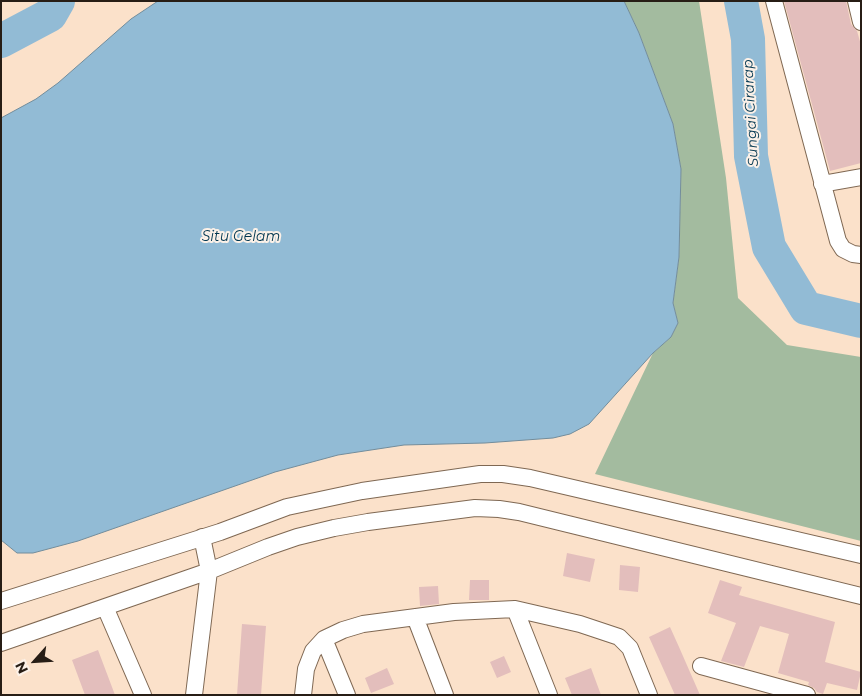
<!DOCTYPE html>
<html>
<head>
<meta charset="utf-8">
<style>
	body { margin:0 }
	#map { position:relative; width:862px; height:696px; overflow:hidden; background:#fbe1ca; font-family:Montserrat,sans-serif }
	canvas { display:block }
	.frame { position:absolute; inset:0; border:2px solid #271d15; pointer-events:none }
	.north { position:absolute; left:10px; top:636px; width:50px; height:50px; -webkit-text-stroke:4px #fcf1e8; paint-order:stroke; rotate:244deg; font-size:14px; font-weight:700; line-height:20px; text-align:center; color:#271d15 }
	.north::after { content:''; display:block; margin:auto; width:18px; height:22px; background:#271d15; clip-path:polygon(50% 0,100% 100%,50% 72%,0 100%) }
</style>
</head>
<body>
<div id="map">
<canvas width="862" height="696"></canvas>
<div class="frame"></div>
<div class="north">N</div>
</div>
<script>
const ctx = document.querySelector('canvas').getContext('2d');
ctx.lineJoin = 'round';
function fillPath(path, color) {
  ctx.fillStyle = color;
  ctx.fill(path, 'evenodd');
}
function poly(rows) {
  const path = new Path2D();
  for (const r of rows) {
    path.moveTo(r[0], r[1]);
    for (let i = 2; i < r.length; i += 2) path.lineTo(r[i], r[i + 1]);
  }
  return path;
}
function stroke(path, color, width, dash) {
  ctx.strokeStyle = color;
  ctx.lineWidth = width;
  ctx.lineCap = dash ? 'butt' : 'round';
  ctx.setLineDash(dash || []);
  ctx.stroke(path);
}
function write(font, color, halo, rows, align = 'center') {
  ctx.font = font + ' Montserrat,sans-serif';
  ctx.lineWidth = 4;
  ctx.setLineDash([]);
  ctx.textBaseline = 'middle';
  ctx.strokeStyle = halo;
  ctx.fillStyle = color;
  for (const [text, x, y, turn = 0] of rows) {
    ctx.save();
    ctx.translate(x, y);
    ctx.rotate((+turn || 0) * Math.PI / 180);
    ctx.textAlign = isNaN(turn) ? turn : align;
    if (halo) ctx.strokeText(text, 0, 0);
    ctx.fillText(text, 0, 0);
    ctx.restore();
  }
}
fillPath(poly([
	[624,1,699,1,726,178,738,298,787,345,861,357,861,541,595,474,653,353,671,337,678,323,673,303,679,257,681,169,673,124,639,33]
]), '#a3bb9f');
const water = poly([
	[158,1,624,1,639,33,673,124,681,169,679,257,673,303,678,323,671,337,653,353,589,424,570,434,553,438,485,443,404,445,338,455,275,472,78,541,33,553,17,553,1,540,1,118,36,99,58,83,131,19,158,1]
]);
fillPath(water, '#92bbd5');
stroke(water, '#728c9b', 1);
stroke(poly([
	[741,1,748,39,751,156,769,247,806,308,861,321],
	[1,41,50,15,58,1]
]), '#92bbd5', 34);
fillPath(poly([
	[784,1,846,1,851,24,857,31,861,45,861,163,830,171],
	[567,553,595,559,590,582,563,576],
	[620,565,640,567,638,592,619,590],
	[470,580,489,580,489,600,469,600],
	[720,580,742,587,739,595,835,622,825,662,861,672,857,690,827,683,823,694,817,692,814,688,808,685,809,682,778,673,789,634,760,626,744,667,721,661,736,623,708,613],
	[438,586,439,604,420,606,419,587],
	[242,624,266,626,261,695,237,695],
	[670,627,679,647,700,695,675,695,649,637],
	[98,650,115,695,85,695,72,660],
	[504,656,511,672,497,678,490,662],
	[387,668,394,684,371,693,365,678],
	[591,668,601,695,572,695,565,678]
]), '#e3bebc');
const minor = poly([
	[774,1,838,241,843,249,853,254,861,255],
	[856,1,861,22],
	[822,184,861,177],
	[1,601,220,532,287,507,362,491,480,474,503,474,530,478,861,555],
	[105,607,143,695],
	[515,609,549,695],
	[415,617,445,695],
	[324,639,347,695],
	[1,643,209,571,268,547,297,537,334,528,368,522,475,508,499,509,519,512,861,596],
	[701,666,807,695],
	[194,695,209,571,202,537],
	[303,695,306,669,313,651,324,639,343,630,363,624,454,612,515,609,580,624,619,637,630,648,649,695]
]);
stroke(minor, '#7f6853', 18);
stroke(minor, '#fff', 16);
write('italic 14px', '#003650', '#fcf1e8', [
	["Sungai Cirarap",751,113,-93],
	["Situ Gelam",241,237]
]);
</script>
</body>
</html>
